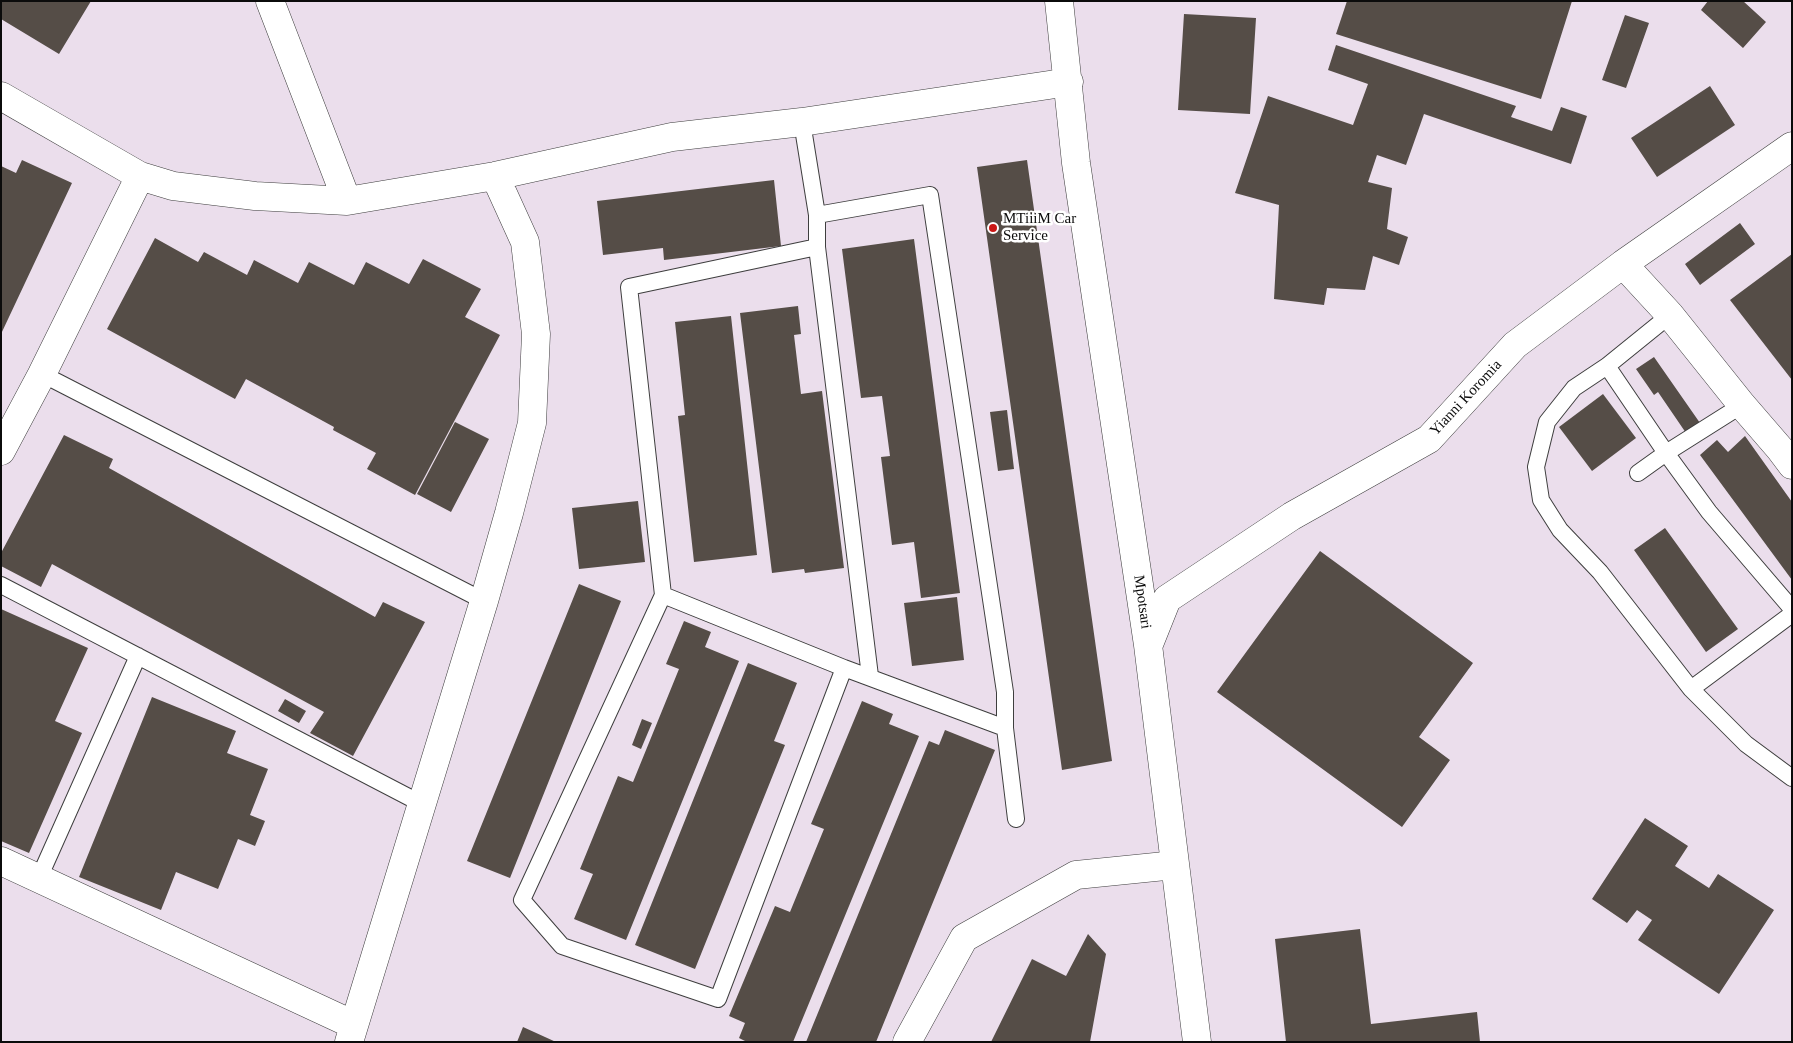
<!DOCTYPE html>
<html>
<head>
<meta charset="utf-8">
<style>
	body { margin:0 }
	#map { position:relative; width:1793px; height:1043px; overflow:hidden; background:#fffcea; font-family:Georgia,serif }
	canvas { display:block }
	.frame { position:absolute; inset:0; border:2px solid #0b0b0b; pointer-events:none }
</style>
</head>
<body>
<div id="map">
<canvas width="1793" height="1043"></canvas>
<div class="frame"></div>
</div>
<script>
const ctx = document.querySelector('canvas').getContext('2d');
ctx.lineJoin = 'round';
function fillPath(path, color) {
  ctx.fillStyle = color;
  ctx.fill(path, 'evenodd');
}
function poly(rows) {
  const path = new Path2D();
  for (const r of rows) {
    path.moveTo(r[0], r[1]);
    for (let i = 2; i < r.length; i += 2) path.lineTo(r[i], r[i + 1]);
  }
  return path;
}
function stroke(path, color, width, dash) {
  ctx.strokeStyle = color;
  ctx.lineWidth = width;
  ctx.lineCap = dash ? 'butt' : 'round';
  ctx.setLineDash(dash || []);
  ctx.stroke(path);
}
function write(font, color, halo, rows, align = 'center') {
  ctx.font = font + ' Georgia,serif';
  ctx.lineWidth = 5;
  ctx.setLineDash([]);
  ctx.textBaseline = 'middle';
  ctx.strokeStyle = halo;
  ctx.fillStyle = color;
  for (const [text, x, y, turn = 0] of rows) {
    ctx.save();
    ctx.translate(x, y);
    ctx.rotate((+turn || 0) * Math.PI / 180);
    ctx.textAlign = isNaN(turn) ? turn : align;
    if (halo) ctx.strokeText(text, 0, 0);
    ctx.fillText(text, 0, 0);
    ctx.restore();
  }
}
fillPath(poly([
	[1,1,1792,1,1792,1042,1,1042]
]), '#ebdeec');
fillPath(poly([
	[1,1,91,1,59,54,1,19],
	[1347,1,1572,1,1541,99,1336,34],
	[1708,1,1743,1,1766,22,1743,48,1701,10],
	[1184,14,1256,18,1250,114,1178,110],
	[1625,15,1649,23,1626,88,1602,80],
	[1336,45,1516,106,1511,117,1552,131,1561,107,1587,116,1571,164,1424,114,1406,165,1377,155,1368,182,1392,188,1387,229,1408,237,1399,265,1373,256,1365,290,1327,288,1324,305,1274,299,1279,205,1235,193,1268,96,1353,125,1368,84,1328,70],
	[1710,86,1735,125,1657,177,1631,138],
	[22,160,72,183,1,334,1,166,16,173],
	[1027,160,1112,761,1062,770,977,167],
	[774,180,781,246,664,260,663,248,603,255,597,201],
	[1740,223,1755,244,1700,285,1685,264],
	[155,238,198,262,204,252,247,275,254,260,298,283,309,262,354,285,366,262,409,284,423,259,481,289,465,317,500,335,415,495,367,469,376,453,333,430,334,427,246,379,235,399,107,329],
	[914,239,960,593,921,598,914,542,892,545,881,457,890,456,882,396,861,398,842,249],
	[1792,254,1792,380,1730,300],
	[798,306,801,334,794,335,801,394,822,391,844,568,805,573,804,569,772,573,740,313],
	[731,316,757,555,694,562,678,416,685,415,675,322],
	[1654,357,1700,423,1686,433,1658,392,1654,395,1636,369],
	[1603,394,1636,438,1592,471,1559,427],
	[1007,410,1014,469,998,471,990,412],
	[455,422,489,439,451,512,417,494],
	[64,435,113,459,109,468,375,617,383,602,425,622,353,756,310,733,324,712,52,564,41,587,1,566,1,553],
	[1745,436,1792,502,1792,580,1700,455,1717,440,1728,452],
	[638,501,645,562,579,569,572,508],
	[1665,528,1738,629,1706,652,1634,550],
	[1320,551,1473,663,1419,737,1450,760,1402,827,1217,692],
	[579,584,621,601,510,878,467,861],
	[957,597,964,660,912,666,904,603],
	[1,609,88,648,55,721,82,733,29,853,1,841],
	[684,621,711,632,705,647,739,661,626,940,574,919,593,874,580,869,618,776,633,782,679,669,666,664],
	[748,663,797,683,774,741,785,745,695,969,635,945],
	[152,697,236,731,227,753,268,769,250,815,265,821,255,846,238,839,218,889,176,872,161,910,79,877],
	[285,699,306,711,299,723,278,711],
	[862,701,893,714,889,724,919,736,793,1042,747,1042,739,1038,745,1023,729,1016,775,906,790,912,824,829,811,824],
	[642,719,652,723,641,749,632,745],
	[945,730,995,750,876,1042,806,1042,929,741,939,745],
	[1645,818,1688,846,1675,866,1709,888,1718,874,1774,910,1719,994,1638,940,1652,920,1637,910,1627,923,1592,899],
	[1360,929,1371,1024,1477,1012,1480,1042,1286,1042,1275,939],
	[1088,934,1106,954,1090,1042,991,1042,1032,959,1066,976],
	[523,1027,556,1042,517,1042]
]), '#554d47');
const lane = poly([
	[802,122,817,215,817,247,870,676],
	[817,215,930,195,1005,692,1005,728,1016,819],
	[817,247,629,287,663,595,522,900,562,946,718,999,844,668],
	[1670,315,1607,366,1574,388,1547,422,1536,467,1541,500,1560,530,1600,572,1691,689,1746,744,1792,778],
	[1607,366,1666,453,1709,512,1792,609],
	[42,374,484,601],
	[1638,473,1666,453,1742,405],
	[1,585,422,804],
	[663,595,844,668,1005,728],
	[1691,689,1792,614],
	[39,878,138,656]
]);
const street = poly([
	[270,1,347,201],
	[1059,1,1076,163,1148,645,1197,1042],
	[1,96,140,176,173,186,255,196,347,201,495,176,672,137,802,122,1069,82],
	[1623,264,1670,315,1742,405,1780,449,1792,465],
	[1,451,42,374,140,176],
	[1149,644,1167,599,1292,516,1429,439,1515,345,1623,264,1792,146],
	[1,861,354,1025],
	[349,1042,484,601,509,513,532,423,536,334,525,242,495,176],
	[907,1042,964,938,1076,875,1175,865]
]);
stroke(lane, '#3e3e3e', 18);
stroke(street, '#3e3e3e', 29);
stroke(lane, '#fff', 16);
stroke(street, '#fff', 28);
for (const [x, y, r, color] of [
	[993,228,5,"#ca1715"]
]) {
  const dot = new Path2D();
  dot.arc(x, y, r, 0, 2 * Math.PI);
  ctx.fillStyle = color;
  ctx.fill(dot);
  stroke(dot, '#fff', 2);
}
write('15px', '#0b0b0b', '#fff', [
	["MTiiiM Car",1003,219],
	["Service",1003,236]
], 'left');
write('15px', '#0b0b0b', '#fff', [
	["Yianni Koromia",1466,398,-47],
	["Mpotsari",1142,602,82]
]);
</script>
</body>
</html>
